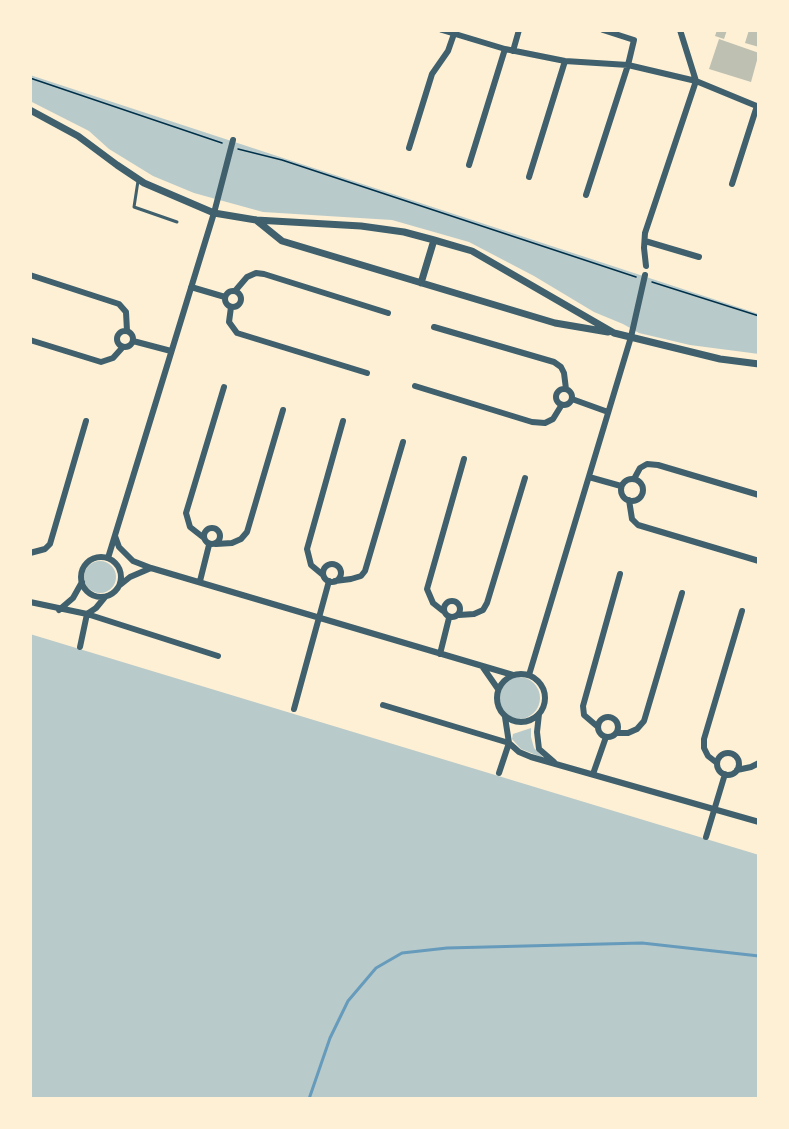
<!DOCTYPE html>
<html>
<head>
<meta charset="utf-8">
<style>
	body { margin:0 }
	#map { position:relative; width:789px; height:1129px; overflow:hidden; background:#fdf0d5; font-family:Barlow,sans-serif }
	canvas { display:block }
	.frame { position:absolute; inset:0; border:32px solid #fdf0d5; pointer-events:none }
</style>
</head>
<body>
<div id="map">
<canvas width="789" height="1129"></canvas>
<div class="frame"></div>
</div>
<script>
const ctx = document.querySelector('canvas').getContext('2d');
ctx.lineJoin = 'round';
function fillPath(path, color) {
  ctx.fillStyle = color;
  ctx.fill(path, 'evenodd');
}
function poly(rows) {
  const path = new Path2D();
  for (const r of rows) {
    if (r.length === 3) {
      path.moveTo(r[0] + r[2], r[1]);
      path.arc(r[0], r[1], r[2], 0, 2 * Math.PI);
      continue;
    }
    path.moveTo(r[0], r[1]);
    for (let i = 2; i < r.length; i += 2) path.lineTo(r[i], r[i + 1]);
  }
  return path;
}
function stroke(path, color, width, dash) {
  ctx.strokeStyle = color;
  ctx.lineWidth = width;
  ctx.lineCap = dash ? 'butt' : 'round';
  ctx.setLineDash(dash || []);
  ctx.stroke(path);
}
fillPath(poly([
	[30,75,759,314,759,354,690,345,639,333,623,324,594,312,534,276,469,242,392,220,263,212,194,193,153,176,109,149,89,131,30,101],
	[100,577,16],
	[30,634,759,855,759,1099,30,1099],
	[519,698,21],
	[531,728,531,737,534,748,544,758,521,749,512,739,513,734]
]), '#b9caca');
stroke(poly([
	[309,1099,330,1038,348,1001,376,968,402,953,447,948,642,943,759,956]
]), '#669bbc', 3);
fillPath(poly([
	[717,30,727,30,724,39,715,36],
	[749,30,759,30,759,47,745,43],
	[719,39,759,53,751,82,709,69]
]), '#bec0b2');
stroke(poly([
	[30,78,222,143],
	[238,149,282,160,636,277],
	[652,282,759,316]
]), '#003049', 1.5);
stroke(poly([
	[138,181,134,207,177,222]
]), '#3f606c', 3);
stroke(poly([
	[442,30,505,49,565,61,628,65,696,81,759,107],
	[513,51,519,30],
	[409,148,432,74,448,51,455,31],
	[469,165,505,49],
	[529,177,565,61],
	[732,184,757,106],
	[586,195,628,65,634,40,603,30],
	[645,241,699,257],
	[646,266,644,248,645,233,696,81,680,30],
	[30,275,119,304,126,312,127,331],
	[191,287,225,297],
	[233,299,8],
	[235,291,247,277,256,273,264,274,388,313],
	[231,307,229,322,237,333,367,373],
	[434,327,554,362,561,367,564,373,566,389],
	[125,339,8],
	[30,340,101,362,113,358,122,348],
	[133,341,171,351],
	[415,386,532,422,545,423,553,419,561,406],
	[564,397,8],
	[572,399,608,412],
	[589,477,621,486],
	[634,479,640,468,647,464,658,465,759,495],
	[632,490,11],
	[629,500,632,519,638,525,759,561],
	[212,536,8],
	[115,536,119,547,133,561,151,568,513,675],
	[204,538,190,527,186,513,224,387],
	[216,544,232,543,241,539,247,532,283,410],
	[30,553,45,549,50,544,86,421],
	[101,577,20],
	[108,558,214,213,233,140],
	[332,573,9],
	[323,575,311,565,307,549,343,421],
	[200,581,209,545],
	[335,581,351,579,361,576,365,571,403,442],
	[120,585,130,577,151,568],
	[452,609,8],
	[30,602,87,614,96,608,105,597],
	[59,610,73,598,82,582],
	[443,611,433,603,427,589,464,459],
	[459,615,474,614,483,610,487,603,525,478],
	[80,647,87,614,218,656],
	[440,654,449,618],
	[482,666,498,689],
	[521,698,24],
	[529,675,631,337,645,275],
	[383,705,509,743,499,773],
	[294,709,329,581],
	[539,714,537,732,539,749,554,762],
	[608,727,10],
	[505,717,509,743,519,752,531,757,759,822],
	[598,727,584,715,583,706,620,574],
	[617,733,628,733,637,729,644,721,682,593],
	[728,764,11],
	[717,763,708,756,704,748,704,739,742,611],
	[737,770,751,767,759,763],
	[593,774,606,737],
	[706,837,725,774]
]), '#3f606c', 6);
stroke(poly([
	[30,110,78,136,117,165,144,183,214,213,256,220,361,226,404,232,434,240,472,251,614,333,720,359,759,364],
	[256,220,282,241,555,323,608,332],
	[421,283,434,240]
]), '#3f606c', 7);
</script>
</body>
</html>
